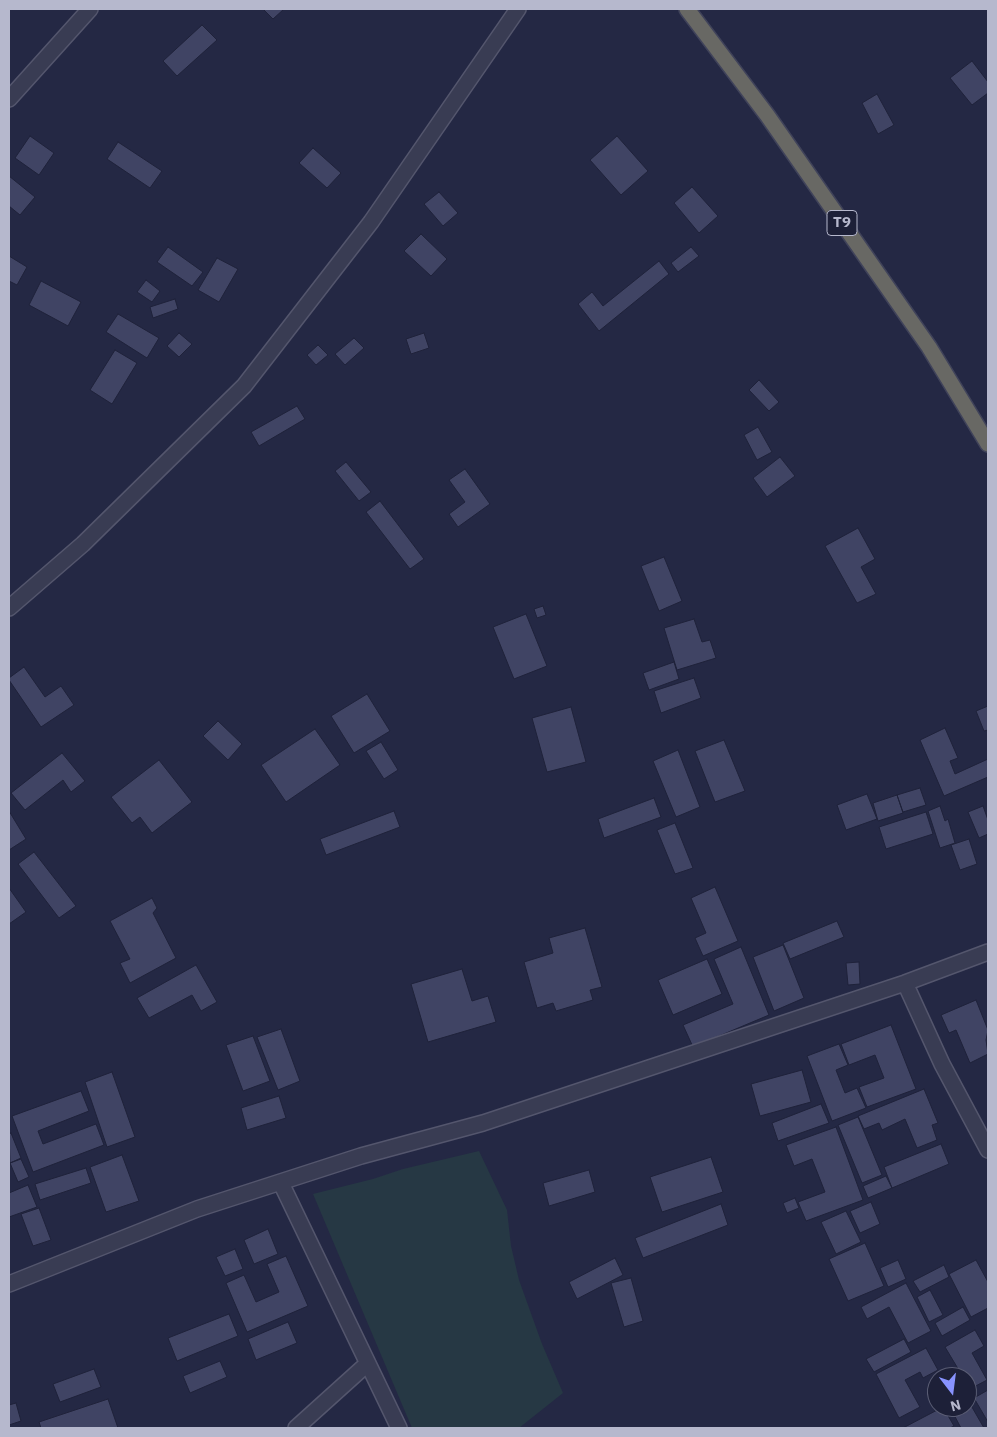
<!DOCTYPE html>
<html>
<head>
<meta charset="utf-8">
<style>
	body { margin:0 }
	#map { position:relative; width:997px; height:1437px; overflow:hidden; background:#242844; font-family:"IBM Plex Sans",sans-serif }
	canvas { display:block }
	.frame { position:absolute; inset:0; border:10px solid #b6b8cd; pointer-events:none }
	.north { position:absolute; left:927px; top:1367px; width:50px; height:50px; box-sizing:border-box; background:#1d2038; border:1px solid #5a5d74; border-radius:50%; rotate:165deg; font-size:14px; font-weight:700; line-height:20px; text-align:center; color:#b6b8cd }
	.north::after { content:''; display:block; margin:auto; width:18px; height:22px; background:#8893ff; clip-path:polygon(50% 0,100% 100%,50% 72%,0 100%) }
</style>
</head>
<body>
<div id="map">
<canvas width="997" height="1437"></canvas>
<div class="frame"></div>
<div class="north">N</div>
</div>
<script>
const ctx = document.querySelector('canvas').getContext('2d');
ctx.lineJoin = 'round';
function fillPath(path, color) {
  ctx.fillStyle = color;
  ctx.fill(path, 'evenodd');
}
function poly(rows) {
  const path = new Path2D();
  for (const r of rows) {
    path.moveTo(r[0], r[1]);
    for (let i = 2; i < r.length; i += 2) path.lineTo(r[i], r[i + 1]);
  }
  return path;
}
function stroke(path, color, width, dash) {
  ctx.strokeStyle = color;
  ctx.lineWidth = width;
  ctx.lineCap = dash ? 'butt' : 'round';
  ctx.setLineDash(dash || []);
  ctx.stroke(path);
}
function write(font, color, halo, rows, align = 'center') {
  ctx.font = font + ' "IBM Plex Sans",sans-serif';
  ctx.lineWidth = 4;
  ctx.setLineDash([]);
  ctx.textBaseline = 'middle';
  ctx.strokeStyle = halo;
  ctx.fillStyle = color;
  for (const [text, x, y, turn = 0] of rows) {
    ctx.save();
    ctx.translate(x, y);
    ctx.rotate((+turn || 0) * Math.PI / 180);
    ctx.textAlign = isNaN(turn) ? turn : align;
    if (halo) ctx.strokeText(text, 0, 0);
    ctx.fillText(text, 0, 0);
    ctx.restore();
  }
}
fillPath(poly([
	[479,1151,507,1210,511,1246,519,1280,542,1344,563,1393,519,1428,412,1428,313,1194,373,1179,403,1169]
]), '#263844');
const building = poly([
	[263,9,284,9,273,19,263,9],
	[202,25,217,40,177,76,163,61,202,25],
	[972,61,988,82,988,93,972,105,950,78,972,61],
	[877,94,894,125,878,134,862,103,877,94],
	[30,136,54,153,39,175,15,158,30,136],
	[617,136,648,171,621,195,590,160,617,136],
	[118,142,162,171,150,188,107,159,118,142],
	[313,148,341,173,327,188,299,163,313,148],
	[9,176,35,197,20,215,9,206,9,176],
	[692,187,718,216,699,233,674,203,692,187],
	[439,192,458,213,443,226,424,204,439,192],
	[421,234,447,259,431,276,404,251,421,234],
	[168,247,203,272,192,286,157,262,168,247],
	[691,247,699,256,678,272,671,263,691,247],
	[9,256,27,267,17,285,9,281,9,256],
	[217,258,238,269,219,302,198,290,217,258],
	[659,261,669,274,599,331,578,304,592,292,603,306,659,261],
	[146,280,160,291,152,302,137,292,146,280],
	[41,281,81,302,68,326,29,305,41,281],
	[175,299,178,309,153,318,150,307,175,299],
	[118,314,159,338,147,358,106,332,118,314],
	[179,333,192,344,179,357,167,346,179,333],
	[424,333,429,348,411,354,406,339,424,333],
	[354,338,364,348,345,365,335,354,354,338],
	[318,345,328,355,316,365,307,355,318,345],
	[115,350,137,363,112,404,90,390,115,350],
	[759,380,779,402,769,411,749,390,759,380],
	[297,406,305,419,259,446,251,432,297,406],
	[758,427,772,452,757,460,744,435,758,427],
	[780,457,795,476,767,497,753,478,780,457],
	[346,462,371,492,359,501,335,471,346,462],
	[465,469,490,504,458,527,449,514,465,502,449,480,465,469],
	[380,501,424,559,410,569,366,512,380,501],
	[858,528,875,559,861,567,876,594,857,603,825,546,858,528],
	[664,557,682,601,659,611,641,566,664,557],
	[543,606,546,615,537,618,534,609,543,606],
	[526,614,547,666,514,679,493,627,526,614],
	[694,619,702,642,710,640,716,658,677,670,664,628,694,619],
	[674,662,679,679,649,690,643,673,674,662],
	[24,667,45,697,61,686,74,705,41,727,9,680,9,678,24,667],
	[694,678,701,698,661,713,654,691,694,678],
	[367,694,390,731,354,753,331,716,367,694],
	[988,706,988,730,984,731,976,711,988,706],
	[571,707,586,762,547,772,532,718,571,707],
	[218,721,242,744,228,760,203,736,218,721],
	[945,728,958,758,950,761,955,774,988,759,988,777,944,796,920,740,945,728],
	[315,729,340,765,286,802,261,765,315,729],
	[724,740,745,791,715,802,695,751,724,740],
	[381,742,398,770,384,779,366,751,381,742],
	[678,750,700,807,676,817,653,761,678,750],
	[62,753,85,781,71,792,63,780,25,810,11,793,62,753],
	[159,760,192,802,152,833,140,817,132,823,111,797,159,760],
	[920,788,926,805,903,812,897,795,920,788],
	[867,794,877,819,846,830,837,805,867,794],
	[897,795,903,813,878,821,873,803,897,795],
	[654,798,661,817,604,838,598,819,654,798],
	[940,806,945,821,948,819,955,843,940,848,928,811,940,806],
	[983,806,988,820,988,834,979,838,968,812,983,806],
	[9,811,26,839,9,850,9,811],
	[394,811,400,827,326,855,320,839,394,811],
	[926,812,933,834,886,849,879,827,926,812],
	[675,823,693,868,675,874,657,830,675,823],
	[969,839,977,864,960,870,951,845,969,839],
	[34,852,76,906,59,918,18,864,34,852],
	[715,887,738,941,703,956,695,938,706,933,691,898,715,887],
	[9,888,26,912,9,924,9,888],
	[152,898,157,908,153,913,176,958,130,983,120,963,130,959,110,921,152,898],
	[837,921,844,937,790,959,783,943,837,921],
	[585,928,602,987,590,990,593,1000,556,1011,553,1003,537,1008,524,962,553,953,549,938,585,928],
	[783,945,804,998,774,1011,753,957,783,945],
	[741,947,769,1015,693,1047,683,1025,733,1004,714,959,741,947],
	[707,959,722,994,673,1015,658,980,707,959],
	[859,962,860,984,848,985,846,963,859,962],
	[196,965,217,1002,201,1011,192,995,149,1018,137,998,196,965],
	[462,969,472,1001,488,996,496,1022,428,1042,411,984,462,969],
	[976,1000,988,1030,986,1040,988,1054,970,1063,956,1030,949,1033,941,1015,976,1000],
	[891,1025,916,1089,867,1107,859,1087,884,1078,875,1055,849,1065,841,1044,891,1025],
	[281,1029,300,1081,278,1090,257,1037,281,1029],
	[253,1036,270,1081,243,1091,226,1045,253,1036],
	[839,1044,848,1065,836,1070,845,1093,857,1088,866,1108,832,1121,807,1056,839,1044],
	[802,1070,811,1102,760,1116,751,1084,802,1070],
	[112,1072,135,1137,107,1147,85,1082,112,1072],
	[924,1089,938,1123,932,1125,937,1140,917,1148,905,1119,882,1130,879,1123,864,1129,858,1116,924,1089],
	[81,1091,89,1111,38,1131,43,1144,96,1124,104,1145,33,1172,12,1116,81,1091],
	[279,1096,286,1118,247,1130,241,1108,279,1096],
	[821,1104,829,1123,778,1141,772,1123,821,1104],
	[858,1117,882,1175,862,1183,838,1125,858,1117],
	[836,1127,863,1200,806,1221,798,1202,825,1192,812,1159,794,1166,786,1145,836,1127],
	[11,1133,21,1158,10,1163,9,1134,11,1133],
	[941,1144,949,1164,892,1188,884,1167,941,1144],
	[122,1155,139,1201,106,1212,90,1167,122,1155],
	[711,1157,723,1192,662,1212,650,1177,711,1157],
	[21,1159,29,1177,18,1182,10,1163,21,1159],
	[86,1168,91,1183,40,1200,35,1184,86,1168],
	[589,1170,595,1192,549,1206,543,1183,589,1170],
	[886,1176,892,1188,868,1198,863,1186,886,1176],
	[28,1185,37,1207,9,1217,9,1193,28,1185],
	[795,1198,799,1208,787,1213,783,1203,795,1198],
	[871,1202,880,1224,860,1233,850,1211,871,1202],
	[721,1204,728,1225,643,1258,635,1238,721,1204],
	[39,1208,51,1240,33,1246,21,1214,39,1208],
	[846,1211,861,1242,836,1254,821,1222,846,1211],
	[268,1229,278,1254,254,1264,244,1240,268,1229],
	[865,1243,884,1286,848,1301,829,1259,865,1243],
	[235,1249,243,1269,225,1276,216,1257,235,1249],
	[286,1256,308,1306,247,1332,226,1283,244,1275,256,1302,279,1292,267,1264,286,1256],
	[615,1258,623,1275,577,1299,569,1282,615,1258],
	[898,1260,906,1279,888,1287,880,1268,898,1260],
	[976,1260,988,1282,988,1308,971,1317,949,1274,976,1260],
	[944,1265,949,1277,920,1292,913,1281,944,1265],
	[631,1278,643,1321,624,1327,611,1283,631,1278],
	[906,1283,931,1331,908,1343,889,1307,867,1319,861,1307,906,1283],
	[930,1290,943,1315,929,1322,917,1297,930,1290],
	[963,1307,970,1320,942,1336,935,1323,963,1307],
	[229,1314,238,1336,177,1361,168,1338,229,1314],
	[288,1322,297,1343,256,1360,248,1339,288,1322],
	[975,1330,984,1346,972,1353,987,1380,970,1389,967,1384,967,1377,963,1377,945,1347,975,1330],
	[904,1339,911,1352,874,1372,866,1359,904,1339],
	[926,1348,938,1370,923,1378,920,1372,905,1380,920,1407,899,1418,876,1374,926,1348],
	[220,1361,227,1377,190,1393,183,1376,220,1361],
	[94,1369,101,1387,60,1402,53,1384,94,1369],
	[988,1390,988,1422,974,1398,988,1390],
	[108,1399,118,1428,41,1428,39,1422,108,1399],
	[969,1402,984,1428,961,1428,952,1411,959,1407,967,1407,969,1402],
	[16,1403,21,1421,9,1425,9,1405,16,1403],
	[943,1407,954,1426,950,1428,903,1428,943,1407]
]);
fillPath(building, '#404464');
stroke(building, '#1f223a', 1);
const minor = poly([
	[9,99,90,9],
	[9,608,83,544,244,386,371,222,518,9],
	[905,983,942,1064,988,1150],
	[281,1183,399,1428],
	[9,1284,197,1209,361,1156,483,1123,905,983,988,952],
	[296,1428,367,1364]
]);
const trunk = poly([
	[687,9,767,115,929,347,988,444]
]);
stroke(minor, '#54566d', 18);
stroke(trunk, '#40435a', 18);
stroke(minor, '#393c53', 15);
stroke(trunk, '#686864', 15);
for (const [x, y, w] of [
	[842,223,30]
]) {
  const box = new Path2D();
  box.roundRect(x - w / 2, y - 12.5, w, 25, 4);
  ctx.fillStyle = '#1d2038';
  ctx.fill(box);
  stroke(box, '#b6b8cd', 1);
}
write('bold 15px', '#b6b8cd', null, [
	["T9",842,223]
]);
</script>
</body>
</html>
